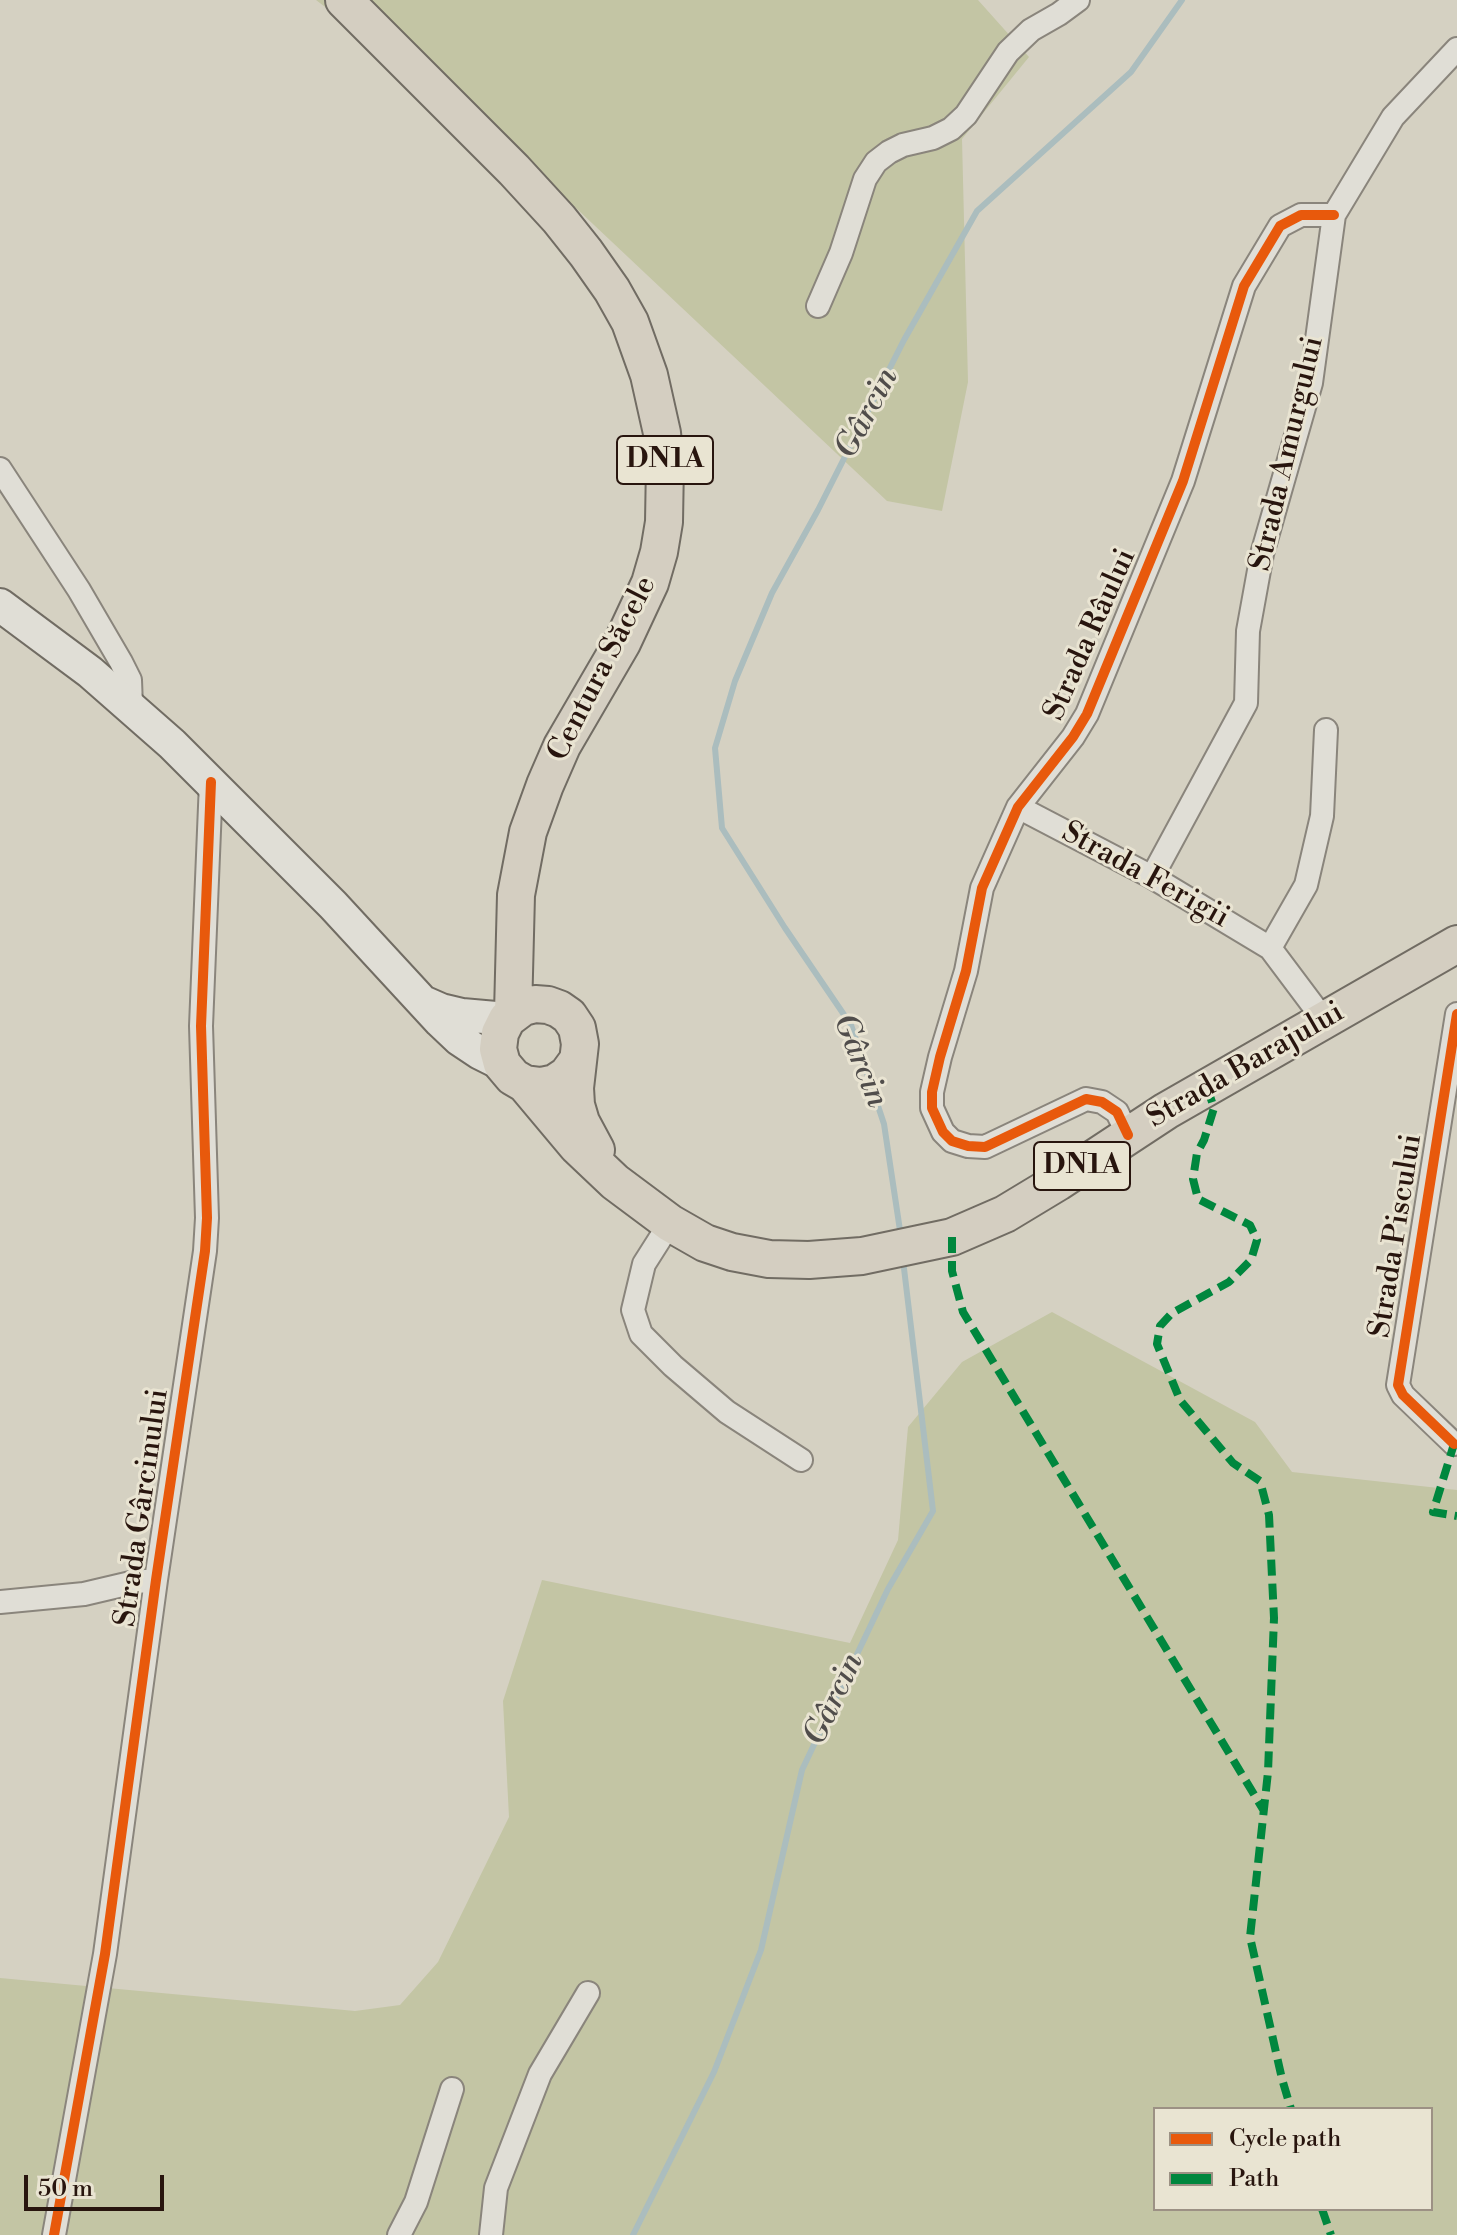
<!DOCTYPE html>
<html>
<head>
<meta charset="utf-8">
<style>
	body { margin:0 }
	#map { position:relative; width:1457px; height:2235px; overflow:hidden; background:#d5d1c2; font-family:"Libre Bodoni",serif }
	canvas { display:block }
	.legend { position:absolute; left:1153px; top:2107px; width:280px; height:104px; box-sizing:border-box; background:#e9e4d2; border:2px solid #9c9184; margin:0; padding:10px 14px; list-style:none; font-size:24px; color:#28150e }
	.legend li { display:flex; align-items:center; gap:16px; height:40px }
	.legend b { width:40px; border:2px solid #9c9184 }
	.scale { position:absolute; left:24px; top:2175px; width:140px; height:36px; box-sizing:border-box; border:4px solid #28150e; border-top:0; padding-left:10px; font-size:24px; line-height:28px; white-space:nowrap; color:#28150e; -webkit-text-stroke:6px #e9e4d2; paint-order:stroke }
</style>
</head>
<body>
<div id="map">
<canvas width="1457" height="2235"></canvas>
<ul class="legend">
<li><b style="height:10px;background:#e8590c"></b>Cycle path</li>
<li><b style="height:10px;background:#00873e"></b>Path</li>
</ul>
<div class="scale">50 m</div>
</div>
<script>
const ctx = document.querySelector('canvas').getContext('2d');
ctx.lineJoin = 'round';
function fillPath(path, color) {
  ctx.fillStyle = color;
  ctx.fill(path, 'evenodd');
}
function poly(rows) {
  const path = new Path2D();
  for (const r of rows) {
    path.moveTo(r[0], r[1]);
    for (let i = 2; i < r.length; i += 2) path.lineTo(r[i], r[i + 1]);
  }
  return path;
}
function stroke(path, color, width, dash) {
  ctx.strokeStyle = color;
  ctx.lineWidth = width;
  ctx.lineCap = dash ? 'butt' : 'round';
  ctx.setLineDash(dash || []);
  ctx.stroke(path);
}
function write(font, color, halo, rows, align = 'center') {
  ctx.font = font + ' "Libre Bodoni",serif';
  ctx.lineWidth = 6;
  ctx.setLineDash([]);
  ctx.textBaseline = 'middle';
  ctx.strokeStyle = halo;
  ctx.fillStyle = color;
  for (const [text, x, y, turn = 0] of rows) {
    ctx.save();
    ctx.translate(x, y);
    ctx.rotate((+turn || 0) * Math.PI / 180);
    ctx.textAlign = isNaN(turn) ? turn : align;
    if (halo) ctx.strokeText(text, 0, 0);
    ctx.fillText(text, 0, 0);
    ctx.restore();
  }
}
fillPath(poly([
	[316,0,978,0,1029,57,962,139,968,382,942,511,887,501,525,160],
	[1052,1312,1255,1422,1292,1472,1457,1490,1457,2235,0,2235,0,1978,355,2011,400,2005,438,1962,509,1817,503,1701,542,1580,850,1643,898,1540,908,1427,962,1362],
	[1155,2109,1431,2109,1431,2209,1155,2209]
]), '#c3c5a4');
stroke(poly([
	[901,1237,884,1124,851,1025,785,928,722,828,715,748,735,681,772,593,818,510,904,340,977,211,1131,72,1182,0],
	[633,2235,714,2072,761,1950,802,1770,888,1589,933,1511,903,1260]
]), '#abbdbe', 6);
const minor = poly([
	[818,306,841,253,865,179,876,162,889,152,903,145,933,138,951,129,966,115,1008,52,1031,30,1059,14,1078,0],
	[0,469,79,590,121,662,130,680,131,706],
	[1018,807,1152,877,1270,948,1324,1020],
	[1152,877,1246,703,1248,631,1262,554,1311,383,1334,215,1393,117,1457,49],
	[1270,948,1306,885,1322,816,1326,730],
	[1128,1135,1117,1112,1102,1102,1086,1099,985,1147,968,1146,952,1141,943,1132,932,1108,932,1092,940,1057,966,971,982,888,1018,807,1073,737,1087,714,1183,481,1244,286,1280,226,1301,215,1334,215],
	[670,1223,644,1264,633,1310,641,1334,673,1366,727,1412,801,1460],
	[1454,1444,1403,1395,1398,1385,1457,1014],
	[0,1602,84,1594,135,1582,156,1580],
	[54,2235,105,1954,156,1580,205,1251,207,1218,201,1026,211,782],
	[399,2235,416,2202,452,2089],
	[491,2235,496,2188,540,2074,588,1993]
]);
const secondary = poly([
	[0,605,90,672,172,744,333,905,440,1021,459,1039,480,1053,502,1064],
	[425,1003,441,1010,462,1015,507,1019]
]);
const primary = poly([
	[344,0,514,170,559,219,586,253,612,290,630,322,649,375,662,433,665,463,664,522,659,552,650,583,622,643,562,746,545,785,528,832,516,895,513,1013],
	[578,1060,567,1075,555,1083,541,1086,525,1084,513,1077,502,1064,498,1049,500,1033,507,1019,523,1007,535,1004,548,1005,559,1009,569,1016,577,1028,580,1044,575,1088,576,1105,581,1122,596,1150],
	[525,1084,577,1146,615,1182,670,1223,705,1243,732,1252,769,1259,809,1260,862,1256,952,1237,1005,1214,1058,1182,1166,1111,1457,944]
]);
stroke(minor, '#8a857c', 26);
stroke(secondary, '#716c63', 36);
stroke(primary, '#716c63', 40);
stroke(minor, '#e0ded6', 22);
stroke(secondary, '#e0ded6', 32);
stroke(primary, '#d4cec1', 36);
stroke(poly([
	[1207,1087,1214,1108,1204,1140,1197,1153,1193,1179,1198,1199,1250,1225,1257,1240,1251,1260,1229,1282,1172,1313,1160,1326,1157,1344,1180,1400,1233,1463,1260,1481,1269,1515,1274,1618,1268,1772,1250,1937,1282,2079,1291,2109],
	[952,1237,952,1271,963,1312,1264,1811],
	[1457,1444,1454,1444,1433,1512,1457,1516],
	[1322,2209,1331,2235]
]), '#00873e', 8, [16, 8]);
stroke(poly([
	[1128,1135,1117,1112,1102,1102,1086,1099,985,1147,968,1146,952,1141,943,1132,932,1108,932,1092,940,1057,966,971,982,888,1018,807,1073,737,1087,714,1183,481,1244,286,1280,226,1301,215,1334,215],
	[1454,1444,1403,1395,1398,1385,1457,1014],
	[54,2235,105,1954,156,1580,205,1251,207,1218,201,1026,211,782]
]), '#e8590c', 10);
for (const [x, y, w] of [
	[665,460,96],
	[1082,1166,96]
]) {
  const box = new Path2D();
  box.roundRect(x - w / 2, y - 24, w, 48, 6);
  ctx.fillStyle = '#e9e4d2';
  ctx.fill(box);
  stroke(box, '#28150e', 2);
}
write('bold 28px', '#28150e', null, [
	["DN1A",665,460],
	["DN1A",1082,1166]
]);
write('30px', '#28150e', '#e9e4d2', [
	["Strada Amurgului",1288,454,-77],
	["Strada Râului",1091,635,-66],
	["Centura Săcele",603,669,-63],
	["Strada Ferigii",1145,876,29],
	["Strada Barajului",1246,1066,-30],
	["Strada Piscului",1397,1236,-81],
	["Strada Gârcinului",143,1508,-82]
]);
write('italic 32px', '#504d4b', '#e9e4d2', [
	["Gârcin",868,414,-62],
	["Gârcin",859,1061,68],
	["Gârcin",835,1700,-65]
]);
</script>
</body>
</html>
